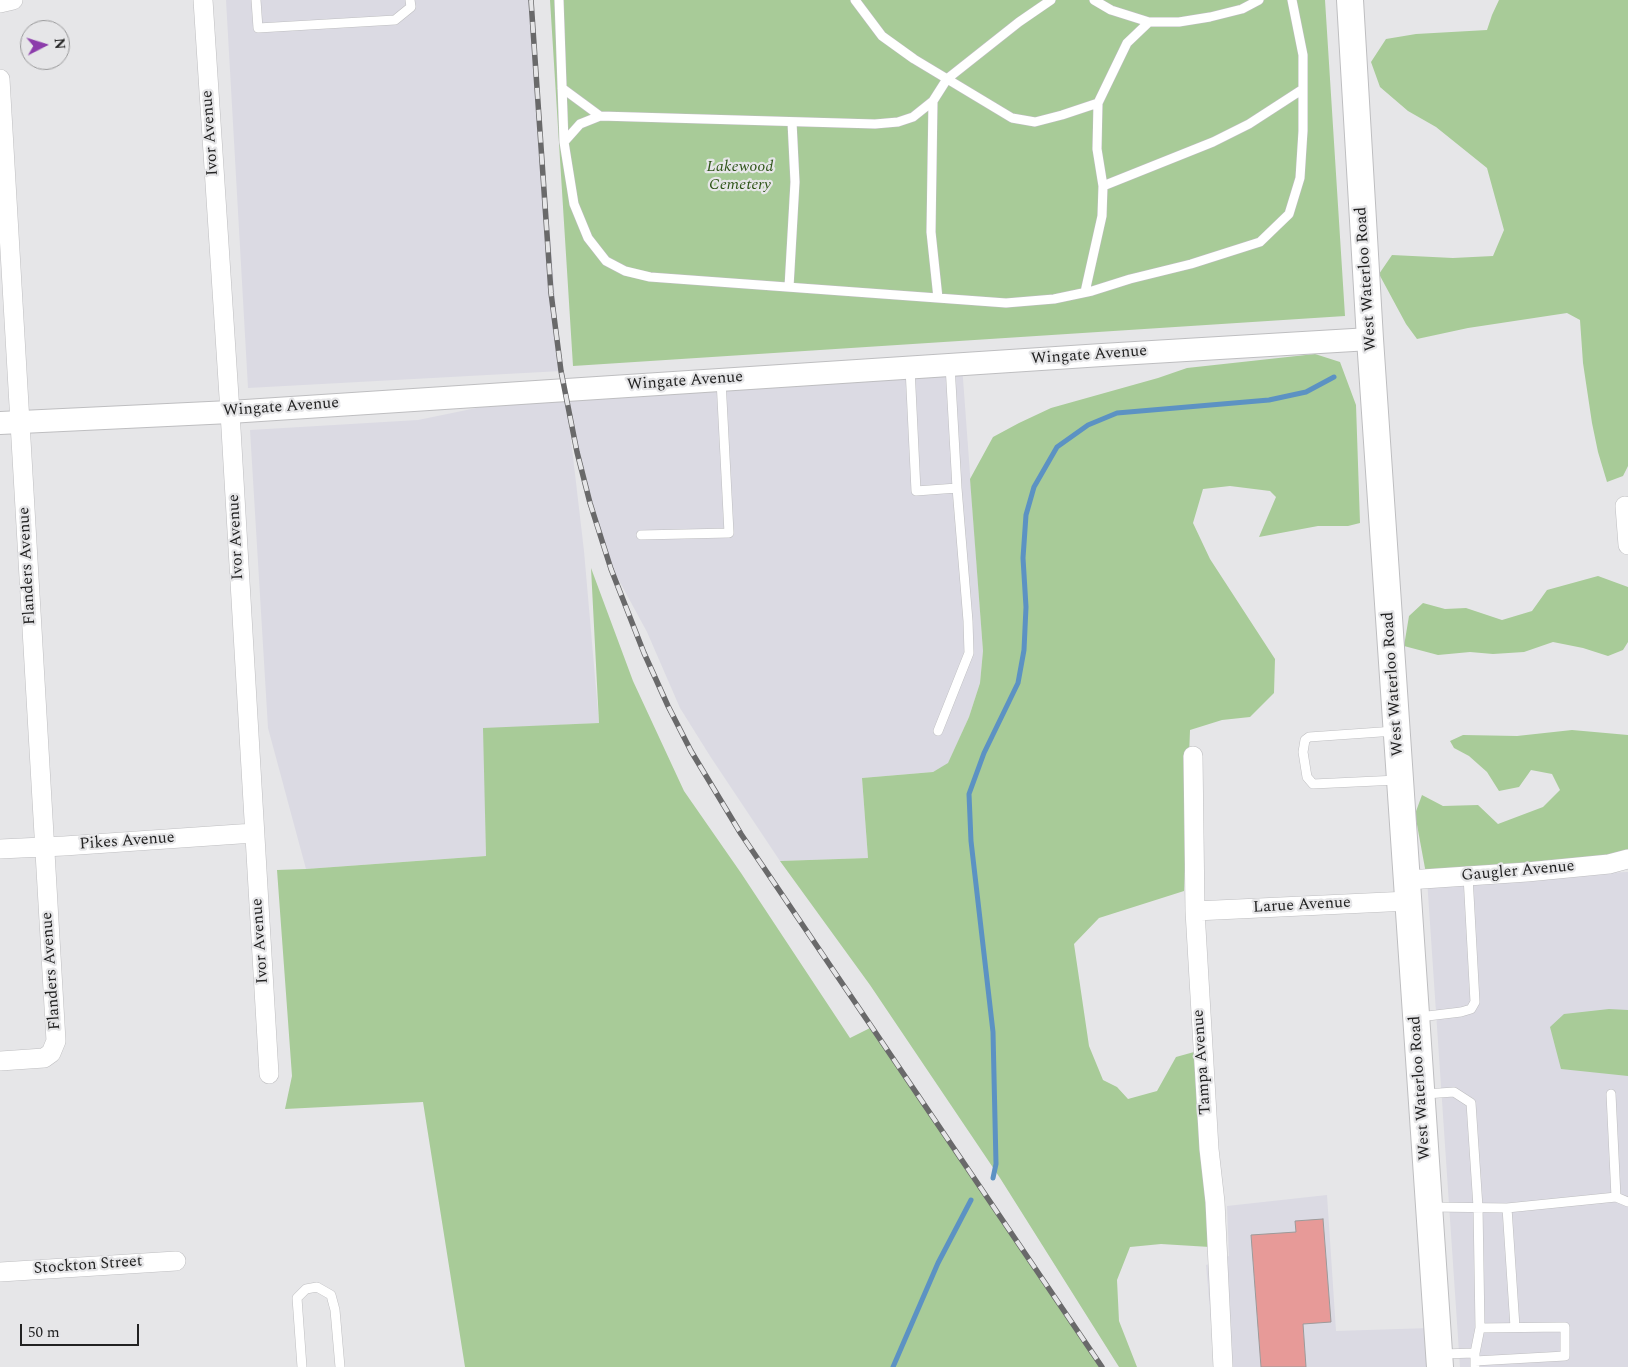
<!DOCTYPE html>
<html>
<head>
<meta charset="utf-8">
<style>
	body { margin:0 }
	#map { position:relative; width:1628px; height:1367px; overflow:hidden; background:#e6e6e8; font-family:Spectral,serif }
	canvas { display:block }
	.north { position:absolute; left:20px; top:20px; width:50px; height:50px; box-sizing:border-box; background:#e6e6e8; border:1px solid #989899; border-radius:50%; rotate:85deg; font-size:14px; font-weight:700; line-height:20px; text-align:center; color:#222 }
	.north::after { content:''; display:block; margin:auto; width:18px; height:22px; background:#8c3cab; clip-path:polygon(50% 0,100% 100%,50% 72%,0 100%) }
	.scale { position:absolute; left:20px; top:1324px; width:119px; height:22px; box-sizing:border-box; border:2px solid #222; border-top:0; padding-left:6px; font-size:15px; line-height:18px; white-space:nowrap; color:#222; -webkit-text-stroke:4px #e6e6e8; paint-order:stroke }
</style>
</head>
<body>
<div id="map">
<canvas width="1628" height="1367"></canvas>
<div class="north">N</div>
<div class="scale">50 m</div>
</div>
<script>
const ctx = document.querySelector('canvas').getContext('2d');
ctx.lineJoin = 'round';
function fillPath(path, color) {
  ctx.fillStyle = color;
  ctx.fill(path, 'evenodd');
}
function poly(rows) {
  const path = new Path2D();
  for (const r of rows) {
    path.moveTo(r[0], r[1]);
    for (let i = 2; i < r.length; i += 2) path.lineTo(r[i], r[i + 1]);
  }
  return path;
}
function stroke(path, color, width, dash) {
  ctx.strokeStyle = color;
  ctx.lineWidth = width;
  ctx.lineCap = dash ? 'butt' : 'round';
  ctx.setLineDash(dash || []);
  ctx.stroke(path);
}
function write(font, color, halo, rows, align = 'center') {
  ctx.font = font + ' Spectral,serif';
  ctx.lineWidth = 4.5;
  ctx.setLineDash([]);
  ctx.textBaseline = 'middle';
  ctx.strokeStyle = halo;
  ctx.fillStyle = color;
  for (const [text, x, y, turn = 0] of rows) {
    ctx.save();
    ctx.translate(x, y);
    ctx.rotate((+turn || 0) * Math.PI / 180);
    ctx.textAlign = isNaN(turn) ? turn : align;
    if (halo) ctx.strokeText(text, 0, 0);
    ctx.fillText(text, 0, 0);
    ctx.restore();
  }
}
fillPath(poly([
	[226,0,531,0,561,371,248,388],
	[962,365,983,651,980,683,969,717,948,764,933,772,862,778,868,858,780,861,710,756,680,708,647,632,609,562,586,486,566,397,584,551,599,723,484,729,486,856,306,869,268,728,250,430,418,420,564,390],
	[1628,872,1628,1367,1460,1367,1427,879],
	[1327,1195,1336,1331,1430,1328,1433,1367,1215,1367,1206,1265,1229,1256,1227,1206]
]), '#dbdae3');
fillPath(poly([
	[550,0,1325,0,1345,316,573,366],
	[1499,0,1628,0,1628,466,1623,476,1607,482,1598,452,1592,423,1583,363,1580,320,1567,313,1468,328,1417,339,1406,324,1379,274,1392,255,1453,258,1493,256,1504,230,1487,168,1436,127,1408,111,1380,87,1371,62,1386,39,1416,34,1487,30,1492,15],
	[1315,354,1340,362,1356,405,1360,523,1348,526,1318,526,1259,537,1276,497,1270,491,1230,486,1203,489,1193,523,1210,559,1275,659,1274,693,1250,717,1222,720,1190,730,1184,891,1099,918,1074,944,1089,1046,1103,1080,1117,1087,1128,1099,1157,1091,1176,1057,1194,1052,1210,1247,1161,1244,1130,1247,1117,1280,1119,1321,1137,1367,1119,1367,1000,1178,870,985,780,861,868,858,862,778,933,772,948,763,969,717,980,683,983,651,970,479,993,437,1019,423,1051,408,1158,378,1187,368],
	[591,568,633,681,684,791,741,873,850,1038,872,1027,1102,1367,465,1367,423,1102,285,1109,292,1076,277,870,306,869,486,856,483,728,599,723],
	[1598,576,1628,587,1628,642,1623,650,1608,656,1583,648,1553,642,1524,652,1493,654,1470,652,1438,655,1404,646,1409,616,1423,603,1445,609,1466,608,1502,620,1532,611,1547,590],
	[1572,730,1628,735,1628,859,1427,879,1415,814,1422,795,1443,806,1478,805,1498,824,1543,807,1560,790,1552,774,1531,770,1519,787,1499,791,1487,772,1469,756,1454,748,1450,741,1463,735,1517,736],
	[1609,1009,1628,1010,1628,1076,1561,1069,1550,1027,1564,1014]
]), '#a8cb98');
stroke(poly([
	[993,1178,996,1164,993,1032,971,841,969,794,984,753,1018,683,1024,650,1026,607,1023,558,1026,515,1034,487,1057,447,1088,425,1117,413,1269,400,1306,392,1334,377],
	[893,1367,938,1263,971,1200]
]), '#5c92c3', 5);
const building = poly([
	[1323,1219,1331,1322,1303,1324,1306,1367,1261,1367,1251,1235,1296,1232,1295,1221,1323,1219]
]);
fillPath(building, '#e79a98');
stroke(building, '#9c9a9a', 1);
const service = poly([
	[256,0,258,28,395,20,411,7,410,0],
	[559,0,564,142,574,204,588,238,606,261,625,271,650,277,1006,303,1054,299,1092,291,1130,279,1191,264,1260,242,1289,214,1300,178,1303,131,1303,55,1292,0],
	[855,0,882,36,914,59,1012,118,1035,122,1062,115,1098,103],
	[1094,0,1111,10,1149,22,1179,22,1210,17,1242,9,1259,0],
	[562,88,600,116],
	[933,101,931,232,938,298],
	[564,142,580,124,600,116,875,124,898,122,913,117,933,101,947,79,1019,22,1051,0],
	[1103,186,1213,142,1249,124,1303,89],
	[789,287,795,182,792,122],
	[1085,292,1102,216,1103,186,1097,149,1098,103,1127,43,1149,22],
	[910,368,916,491,957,488,950,365],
	[641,535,729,533,721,380],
	[938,731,969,653,968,621,957,488],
	[1395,731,1309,737,1305,740,1303,752,1307,777,1313,784,1398,780],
	[1419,1017,1461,1012,1471,1009,1475,1002,1468,876],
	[1425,1094,1454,1092,1471,1103,1478,1207,1480,1328,1475,1353,1475,1367],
	[1616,1197,1628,1202],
	[1432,1207,1507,1208,1515,1327],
	[1507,1208,1616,1197,1611,1094],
	[1442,1354,1475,1353],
	[1475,1361,1565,1356,1565,1327,1480,1328],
	[302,1367,297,1298,306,1289,317,1287,331,1295,335,1310,340,1367]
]);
const minor = poly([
	[203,0,230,412,269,1074],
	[0,3,13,0],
	[0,79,56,1041,51,1053,44,1058,0,1061],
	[1625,506,1628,545],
	[1193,756,1195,911,1209,1149,1215,1202,1223,1367],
	[0,849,64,846,254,833],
	[1408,880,1527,872,1609,864,1628,859],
	[1195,911,1409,901],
	[0,1272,176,1261]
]);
const tertiary = poly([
	[0,423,230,412,1102,355,1370,339]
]);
const secondary = poly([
	[1350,0,1370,339,1440,1367]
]);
stroke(service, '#bebec0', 10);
stroke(minor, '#bebec0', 20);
stroke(tertiary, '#bebec0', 24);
stroke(secondary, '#bebec0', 28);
stroke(service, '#fff', 9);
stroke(minor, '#fff', 19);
stroke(tertiary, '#fff', 22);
stroke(secondary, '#fff', 26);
const rail = poly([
	[531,0,551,293,561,371,577,452,590,503,611,569,644,653,668,706,691,751,741,834,1102,1367]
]);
stroke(rail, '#69696a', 5.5);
stroke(rail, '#e6e6e8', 4, [11]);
write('16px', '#222', '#e6e6e8', [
	["Ivor Avenue",211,133,-94],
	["West Waterloo Road",1367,279,-94],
	["Wingate Avenue",1089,356,-4],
	["Wingate Avenue",685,382,-4],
	["Wingate Avenue",281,408,-4],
	["Ivor Avenue",237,537,-93],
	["Flanders Avenue",28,566,-93],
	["West Waterloo Road",1394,684,-94],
	["Pikes Avenue",127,842,-4],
	["Gaugler Avenue",1518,872,-5],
	["Larue Avenue",1302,906,-3],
	["Ivor Avenue",261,941,-94],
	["Flanders Avenue",52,971,-94],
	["Tampa Avenue",1203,1062,-94],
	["West Waterloo Road",1421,1088,-94],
	["Stockton Street",88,1266,-4]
]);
write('italic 16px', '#2e5418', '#e6e6e8', [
	["Lakewood",740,168],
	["Cemetery",740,186]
]);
</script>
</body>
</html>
